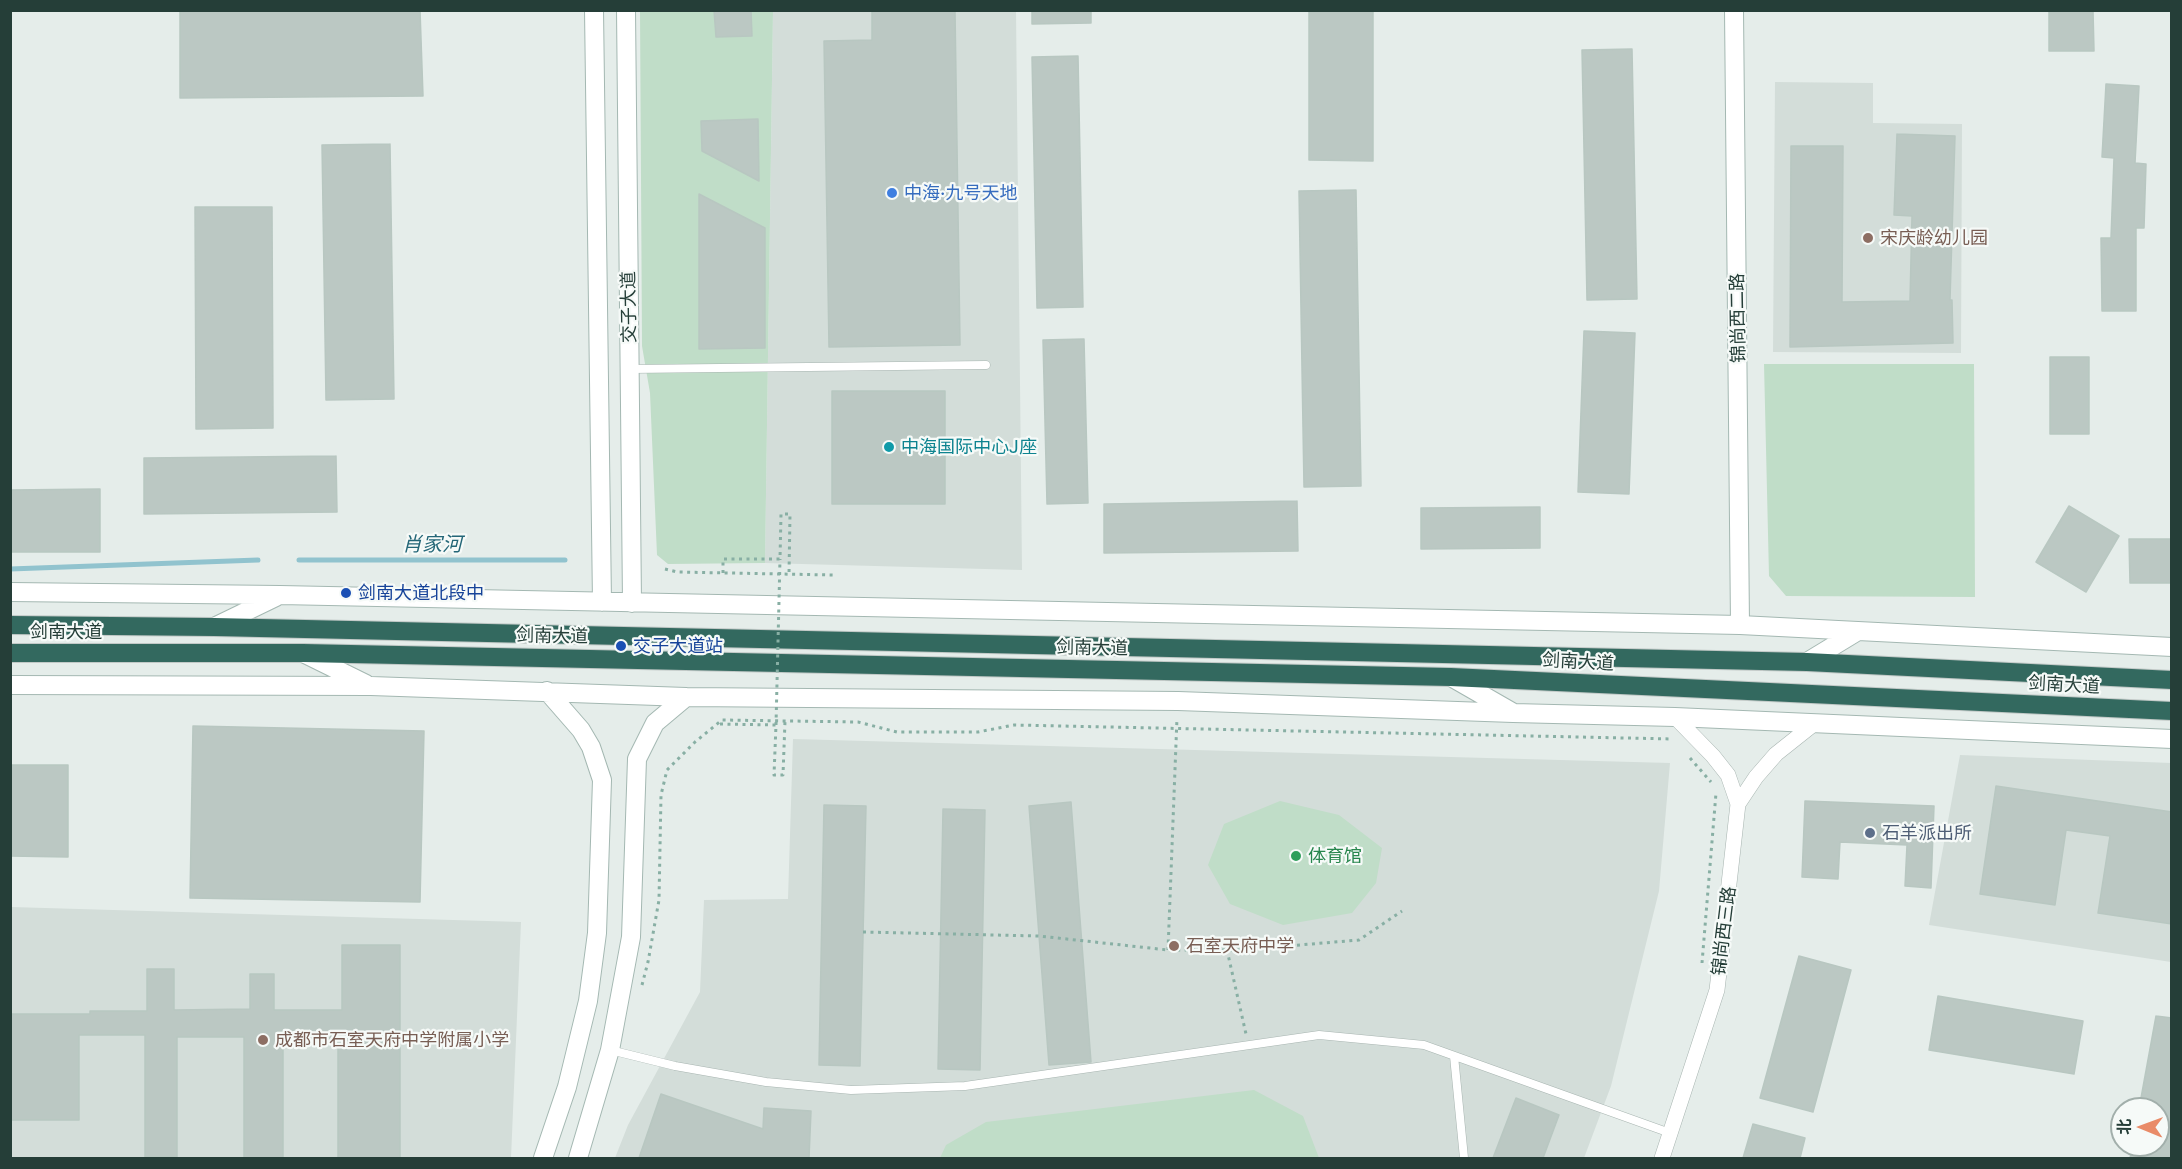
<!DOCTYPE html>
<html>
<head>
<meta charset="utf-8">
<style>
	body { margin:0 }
	#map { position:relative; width:2182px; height:1169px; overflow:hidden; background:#e5edea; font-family:"Golos Text","Noto Sans SC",sans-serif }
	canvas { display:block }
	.frame { position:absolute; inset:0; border:12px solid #253e38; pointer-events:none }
	.north { position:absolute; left:2110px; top:1097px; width:60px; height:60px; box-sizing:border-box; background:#f6faf8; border:2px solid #a2afab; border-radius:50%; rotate:271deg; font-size:16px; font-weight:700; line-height:24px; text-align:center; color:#253e38 }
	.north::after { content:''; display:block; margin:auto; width:21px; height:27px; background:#e98b68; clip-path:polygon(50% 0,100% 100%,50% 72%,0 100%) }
</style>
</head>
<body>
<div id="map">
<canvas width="2182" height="1169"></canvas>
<div class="frame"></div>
<div class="north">北</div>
</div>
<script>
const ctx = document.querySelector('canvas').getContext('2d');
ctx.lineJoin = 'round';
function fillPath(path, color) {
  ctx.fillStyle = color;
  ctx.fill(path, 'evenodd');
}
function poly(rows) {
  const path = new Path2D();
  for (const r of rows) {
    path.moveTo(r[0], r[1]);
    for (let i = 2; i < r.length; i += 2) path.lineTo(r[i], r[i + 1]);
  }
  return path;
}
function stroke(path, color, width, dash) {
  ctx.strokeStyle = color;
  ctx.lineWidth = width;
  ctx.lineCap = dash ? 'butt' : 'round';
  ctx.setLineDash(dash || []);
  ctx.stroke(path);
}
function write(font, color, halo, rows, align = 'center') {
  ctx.font = font + ' "Golos Text","Noto Sans SC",sans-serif';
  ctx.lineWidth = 4.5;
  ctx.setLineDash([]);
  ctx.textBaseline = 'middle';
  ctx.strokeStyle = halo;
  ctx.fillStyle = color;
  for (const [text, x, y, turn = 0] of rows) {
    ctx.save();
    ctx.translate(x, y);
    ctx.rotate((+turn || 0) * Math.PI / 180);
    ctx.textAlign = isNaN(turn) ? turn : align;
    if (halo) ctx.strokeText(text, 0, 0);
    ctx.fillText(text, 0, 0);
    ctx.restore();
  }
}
fillPath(poly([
	[773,11,1016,11,1022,570,765,563],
	[1775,82,1873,83,1873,123,1962,124,1961,353,1773,352],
	[793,739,1670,763,1659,891,1611,1086,1584,1158,615,1158,628,1125,700,992,704,900,788,899],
	[1960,755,2171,763,2171,962,1929,925],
	[11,907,521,922,511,1158,11,1158]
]), '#d3ddd9');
fillPath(poly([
	[640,11,773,11,765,563,668,564,657,555,650,393,642,346],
	[1764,364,1974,364,1975,597,1786,596,1769,576],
	[1280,801,1339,815,1382,848,1376,883,1352,913,1283,925,1230,904,1208,865,1224,824],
	[1254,1090,1303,1116,1319,1158,940,1158,946,1145,986,1122]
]), '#c0ddc8');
stroke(poly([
	[299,560,565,560],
	[10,569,258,560]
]), '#91c3ce', 5);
const building = poly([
	[180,10,420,10,423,96,180,98,180,10],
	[714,10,751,10,752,36,716,37,714,10],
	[872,10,955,10,960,345,829,347,824,41,872,40,872,10],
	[1032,10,1091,10,1091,23,1032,24,1032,10],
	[1309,10,1373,10,1373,161,1309,160,1309,10],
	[2049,10,2093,10,2094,51,2049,51,2049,10],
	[1632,49,1637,299,1587,300,1582,50,1632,49],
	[1078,56,1083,307,1037,308,1032,57,1078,56],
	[2106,84,2139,86,2135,163,2146,164,2144,228,2136,228,2136,311,2102,311,2101,238,2111,238,2114,158,2102,157,2106,84],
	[758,119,759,181,702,151,701,121,758,119],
	[1897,134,1955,136,1950,300,1952,300,1953,343,1790,347,1791,146,1843,146,1842,302,1910,301,1912,216,1894,215,1897,134],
	[390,144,394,399,326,400,322,145,390,144],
	[1356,190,1361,486,1304,487,1299,191,1356,190],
	[699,194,765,228,765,348,699,349,699,194],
	[195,207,272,207,273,428,196,429,195,207],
	[1584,331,1635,333,1629,494,1578,492,1584,331],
	[1084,339,1088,503,1047,504,1043,340,1084,339],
	[2050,357,2089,357,2089,434,2050,434,2050,357],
	[832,391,945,391,945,504,832,504,832,391],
	[336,456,337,512,144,514,144,458,336,456],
	[100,489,100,552,10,552,10,490,100,489],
	[1297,501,1298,551,1104,553,1104,504,1297,501],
	[2069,506,2119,536,2086,592,2036,562,2069,506],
	[1540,507,1540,548,1421,549,1421,508,1540,507],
	[2129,539,2172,539,2172,583,2130,583,2129,539],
	[193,726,424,731,420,902,190,898,193,726],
	[10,765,68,765,68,857,10,856,10,765],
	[1996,786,2172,812,2172,924,2098,913,2110,836,2066,830,2055,905,1980,894,1996,786],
	[1805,801,1934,806,1931,888,1905,886,1907,845,1840,842,1838,879,1802,877,1805,801],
	[1071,802,1091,1062,1049,1065,1029,806,1071,802],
	[824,805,866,806,860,1066,819,1065,824,805],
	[943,809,985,810,980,1070,938,1069,943,809],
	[342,945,400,945,400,1158,338,1158,338,1041,283,1041,283,1158,244,1158,244,1037,177,1037,177,1157,145,1157,145,1035,79,1035,79,1120,10,1120,10,1014,90,1014,90,1011,147,1011,147,969,174,969,174,1010,250,1009,250,974,274,974,274,1010,342,1010,342,945],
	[1799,956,1851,970,1813,1112,1760,1098,1799,956],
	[1938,996,2083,1021,2074,1074,1929,1050,1938,996],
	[2156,1016,2172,1018,2172,1158,2130,1158,2133,1145,2158,1145,2158,1109,2139,1109,2156,1016],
	[661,1094,763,1129,764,1108,811,1111,809,1158,639,1158,661,1094],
	[1516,1098,1559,1115,1543,1158,1493,1158,1516,1098],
	[1753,1124,1805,1138,1800,1158,1743,1158,1753,1124]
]);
fillPath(building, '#bbc8c3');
stroke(building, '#b8c7c1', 1.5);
const lane = poly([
	[631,369,986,365],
	[610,1050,675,1066,766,1082,851,1090,965,1086,1319,1035,1424,1045,1670,1133],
	[1454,1056,1464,1158]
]);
const street = poly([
	[1738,804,1756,777,1776,754,1815,723],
	[1662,1158,1717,990,1738,804,1728,775,1713,756,1675,717]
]);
const secondary = poly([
	[594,10,602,602],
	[626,10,632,603],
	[1734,10,1740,625],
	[10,592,280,595,1740,625,2172,647],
	[214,627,276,597],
	[303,653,366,684],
	[1807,662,1858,631],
	[1451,677,1512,712],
	[10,685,371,686,686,697,1178,701,1513,713,1675,717,2172,739],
	[543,1158,567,1087,588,1001,597,933,602,780,591,747,581,730,547,691],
	[578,1158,610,1050,631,937,637,759,655,723,686,697]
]);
const highway = poly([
	[10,625,214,627,1807,662,2172,680],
	[10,653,303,653,1451,677,2172,711]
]);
stroke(lane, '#a8b5b1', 9);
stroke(street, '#a8b5b1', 16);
stroke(secondary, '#a4b8b2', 20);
stroke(highway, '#c2c9c7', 20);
stroke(poly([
	[665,569,677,572,833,575],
	[723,573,723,559,780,559,781,514,790,514,789,574],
	[720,724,776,725,774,775,783,775,785,721],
	[1690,758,1711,782],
	[863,932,1039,936,1168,950,1240,950,1359,940,1402,911],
	[1168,950,1177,718],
	[1227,950,1246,1034],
	[1702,963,1716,793],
	[642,985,648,962,659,900,661,795,667,770,695,742,722,720,858,722,897,732,978,732,1014,725,1673,739]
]), '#88afa4', 3, [3, 4.5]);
stroke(lane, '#fff', 8);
stroke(street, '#fff', 15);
stroke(secondary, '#fff', 18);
stroke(highway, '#33695f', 18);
stroke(poly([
	[776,725,780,559]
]), '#88afa4', 3, [3, 4.5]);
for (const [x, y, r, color] of [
	[892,193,6,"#3f7fe0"],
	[1868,238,6,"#8d6e63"],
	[889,447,6,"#0f9aa8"],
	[346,593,6,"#1a4fb4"],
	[621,646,6,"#1a4fb4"],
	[1870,833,6,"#5c6f8a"],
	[1296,856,6,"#2e9e5b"],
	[1174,946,6,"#8d6e63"],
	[263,1040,6,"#8d6e63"]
]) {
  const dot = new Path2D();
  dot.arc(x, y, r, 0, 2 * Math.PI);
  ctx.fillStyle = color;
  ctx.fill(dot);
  stroke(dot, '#f6faf8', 2);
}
write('18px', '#366cbe', '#f6faf8', [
	["中海·九号天地",904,193]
], 'left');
write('18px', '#785e54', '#f6faf8', [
	["宋庆龄幼儿园",1880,238],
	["石室天府中学",1186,946],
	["成都市石室天府中学附属小学",275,1040]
], 'left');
write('18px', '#253e38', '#f6faf8', [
	["交子大道",629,307,-91],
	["锦尚西二路",1738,318,-91],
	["剑南大道",66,632],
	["剑南大道",552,636,1],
	["剑南大道",1092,648,1],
	["剑南大道",1578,662,3],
	["剑南大道",2064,685,3],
	["锦尚西三路",1724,931,-83]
]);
write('18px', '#0d838f', '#f6faf8', [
	["中海国际中心J座",901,447]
], 'left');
write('18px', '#164399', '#f6faf8', [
	["剑南大道北段中",358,593],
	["交子大道站",633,646]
], 'left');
write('18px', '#4e5e75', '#f6faf8', [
	["石羊派出所",1882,833]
], 'left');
write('18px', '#27864d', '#f6faf8', [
	["体育馆",1308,856]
], 'left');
write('italic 20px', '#236677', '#f6faf8', [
	["肖家河",432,545]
]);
</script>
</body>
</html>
